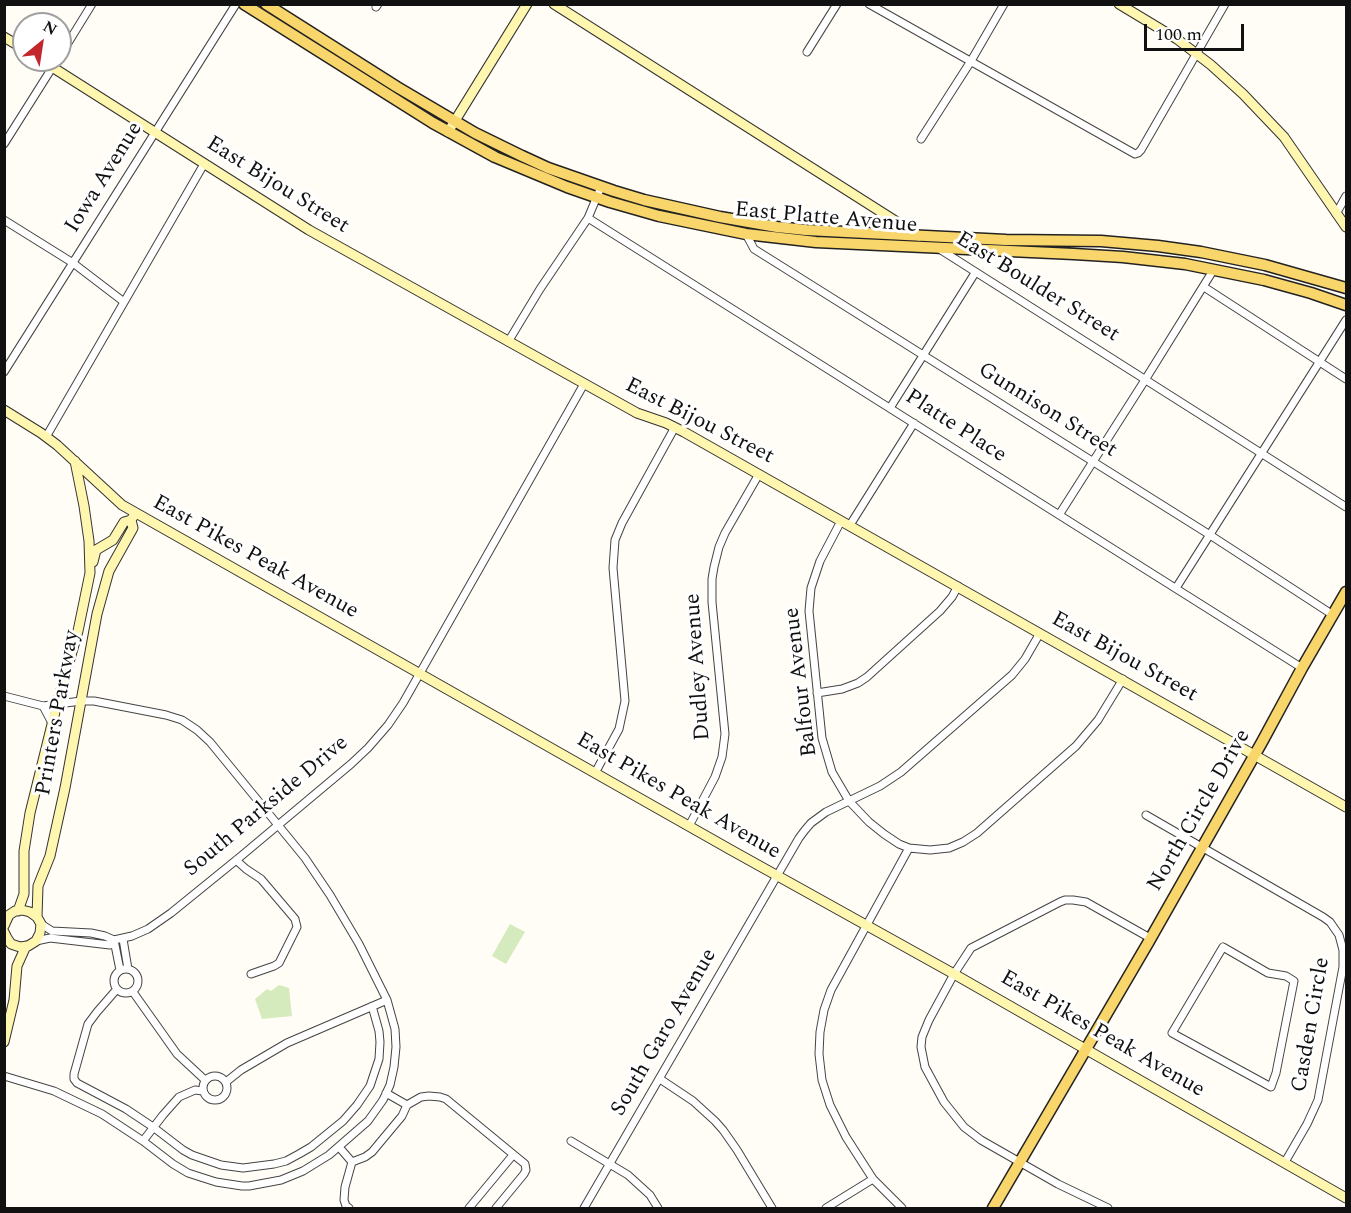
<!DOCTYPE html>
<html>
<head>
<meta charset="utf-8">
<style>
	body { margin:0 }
	#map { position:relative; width:1351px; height:1213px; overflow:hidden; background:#fffdf5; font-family:Spectral,serif }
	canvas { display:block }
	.frame { position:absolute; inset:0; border:6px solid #111; pointer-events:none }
	.north { position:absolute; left:12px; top:12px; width:60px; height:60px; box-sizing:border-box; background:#fff; border:2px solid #a0a0a0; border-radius:50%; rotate:30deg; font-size:16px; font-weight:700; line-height:24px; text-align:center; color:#111 }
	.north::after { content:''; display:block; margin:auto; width:21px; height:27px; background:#c4262e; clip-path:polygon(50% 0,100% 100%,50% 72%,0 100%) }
	.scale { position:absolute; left:1144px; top:24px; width:100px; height:27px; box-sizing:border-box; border:3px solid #111; border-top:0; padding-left:8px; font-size:18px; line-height:21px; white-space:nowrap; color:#111; -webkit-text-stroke:4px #fff; paint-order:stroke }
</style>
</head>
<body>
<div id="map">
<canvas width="1351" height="1213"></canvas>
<div class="frame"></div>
<div class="north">N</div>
<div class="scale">100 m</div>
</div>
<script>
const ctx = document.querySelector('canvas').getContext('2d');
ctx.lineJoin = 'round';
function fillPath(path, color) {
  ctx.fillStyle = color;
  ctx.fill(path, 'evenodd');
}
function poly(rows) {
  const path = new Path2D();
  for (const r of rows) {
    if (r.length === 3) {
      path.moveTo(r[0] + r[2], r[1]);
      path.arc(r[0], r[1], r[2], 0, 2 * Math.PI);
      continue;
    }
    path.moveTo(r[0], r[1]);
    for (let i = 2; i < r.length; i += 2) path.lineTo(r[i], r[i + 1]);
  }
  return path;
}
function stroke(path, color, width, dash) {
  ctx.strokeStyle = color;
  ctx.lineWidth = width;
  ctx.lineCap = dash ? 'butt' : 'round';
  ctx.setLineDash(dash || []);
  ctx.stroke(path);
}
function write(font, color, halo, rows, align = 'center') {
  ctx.font = font + ' Spectral,serif';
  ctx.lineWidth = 6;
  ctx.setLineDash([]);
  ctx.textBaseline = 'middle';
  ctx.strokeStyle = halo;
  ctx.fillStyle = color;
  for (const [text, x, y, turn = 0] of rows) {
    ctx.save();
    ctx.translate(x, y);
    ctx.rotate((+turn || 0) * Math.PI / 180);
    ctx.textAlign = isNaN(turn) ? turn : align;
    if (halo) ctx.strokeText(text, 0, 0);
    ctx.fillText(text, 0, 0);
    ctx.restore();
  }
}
fillPath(poly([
	[510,924,525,932,506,964,492,956],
	[279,985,289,988,292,1016,262,1019,255,999,267,989,271,991]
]), '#d5ebbd');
const street = poly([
	[869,4,1135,154,1138,153,1141,150,1225,4],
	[376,7,378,4],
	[807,52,837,4],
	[60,56,92,4],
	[921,139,971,61,1004,4],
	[4,144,57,60],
	[1336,214,1346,196],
	[588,218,1302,668],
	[4,220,73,263,124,302],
	[746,234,754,249,1210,535,1333,615],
	[941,250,1346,507],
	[1204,287,1346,379],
	[508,342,540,289,588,218,601,187],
	[4,372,236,4],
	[890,408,975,273],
	[46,437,204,164],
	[1059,515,1145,380,1214,269],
	[841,521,820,561,811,588,809,611,822,738,832,772,849,801,869,822,884,834,899,844,909,848],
	[850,525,914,423],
	[1176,588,1346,320],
	[817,693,842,689,858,683,867,677,940,611,952,597,958,586],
	[4,696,43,706,81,701,94,701,166,715,182,720,197,730,210,742,305,858,330,895,359,944,387,1000,395,1029,396,1047,394,1067,390,1085,383,1100,368,1121,329,1155,303,1171,281,1180,249,1186,242,1186,216,1182,188,1173,173,1164,143,1141,102,1114,54,1091,4,1076],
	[43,706,52,723],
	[595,773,619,729,625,701,613,568,615,540,622,523,675,427],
	[1146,815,1323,917,1330,922,1339,935,1343,950,1343,967,1318,1100,1307,1124,1285,1162],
	[689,826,715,777,722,757,725,734,712,602,712,579,714,567,719,547,725,533,759,474],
	[236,860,246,869,261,879,295,919,297,927,279,963,274,966,251,974],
	[41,924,52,931,91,933,105,936,114,940],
	[123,939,128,969],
	[114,940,120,970],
	[36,941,50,938,110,945,114,940,132,936,148,929,171,913,240,857,351,764,368,748,388,725,403,703,584,384],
	[1223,947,1268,973,1286,976,1294,981,1276,1073,1271,1087,1172,1033,1223,947],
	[126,981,12],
	[117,989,97,1012,88,1024,74,1074,74,1079,77,1083,126,1109,153,1127,183,1150,192,1155,221,1165,243,1168,274,1164,286,1161,299,1154,311,1147,343,1121,357,1105,370,1086,379,1059,380,1042,379,1031,372,1006],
	[133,992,177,1054,205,1080],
	[215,1088,12],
	[660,1079,693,1101,715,1121,723,1130,737,1150,772,1208],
	[226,1082,241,1070,287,1043,387,1000],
	[386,1093,407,1105,421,1097,429,1096,440,1097,446,1099,525,1164,526,1170,524,1174,496,1208],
	[143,1141,163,1115,179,1097,195,1090,203,1091],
	[571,1141,628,1175,650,1195,658,1208],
	[339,1147,352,1162,345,1187,344,1200,346,1206,349,1208],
	[352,1162,365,1157,372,1152,402,1116,407,1105],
	[469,1208,513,1155],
	[584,1208,799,838,805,830,811,823,826,812,880,786,901,772,1012,675,1025,659,1040,633],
	[826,1208,873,1179],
	[902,1208,873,1179,846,1137,830,1105,822,1080,819,1054,820,1032,824,1010,831,990,909,848,930,850,949,848,963,842,977,833,1076,746,1098,720,1123,679],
	[1108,1208,1058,1184,981,1140,964,1127,944,1102,925,1067,921,1047,922,1037,929,1020,954,974,971,948,1060,902,1065,900,1073,900,1086,902,1150,938]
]);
const secondary = poly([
	[554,4,919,236],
	[1119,4,1177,39,1211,65,1243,94,1284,137,1346,227],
	[4,37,24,49],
	[41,60,309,230,637,413,666,423,684,432,1346,807],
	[448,132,527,4],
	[4,410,41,433,57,445,122,505,731,850,954,974,1346,1198],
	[93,562,96,550,113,540,124,522,131,520,133,517],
	[18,911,24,894,24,851,30,813,57,704,78,631,90,573,89,541,84,506,75,461],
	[37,917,38,886,50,856,65,788,97,614,109,571,133,528,131,520],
	[4,926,9,915,15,911,22,910,30,912,37,917,41,924,40,933,36,941,28,946,20,947,11,944,7,938,4,932],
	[4,1042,14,1000,17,966,26,946]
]);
const primary = poly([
	[244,4,433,123,495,157,567,187,610,202,659,216,746,234,816,242,1074,254,1123,257,1185,264,1264,280,1311,293,1346,305],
	[266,4,397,87,475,133,522,156,548,168,614,191,644,200,720,217,777,227,806,230,1006,240,1101,241,1158,246,1201,252,1265,265,1346,288],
	[993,1208,1148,943,1262,742,1302,668,1346,592]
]);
stroke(street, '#444', 9);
stroke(secondary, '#333', 11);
stroke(primary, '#222', 13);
stroke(street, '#fff', 7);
stroke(secondary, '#fff6b0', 9);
stroke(primary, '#f9d66b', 10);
write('22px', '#111', '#fff', [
	["Iowa Avenue",105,178,-58],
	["East Bijou Street",277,186,32],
	["East Platte Avenue",826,219,5],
	["East Boulder Street",1037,288,32],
	["Gunnison Street",1047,411,32],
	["East Bijou Street",699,422,27],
	["Platte Place",955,427,33],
	["East Pikes Peak Avenue",255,558,29],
	["East Bijou Street",1124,658,29],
	["Dudley Avenue",699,667,-94],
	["Balfour Avenue",802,682,-97],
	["Printers Parkway",59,713,-80],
	["East Pikes Peak Avenue",678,797,30],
	["South Parkside Drive",267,807,-40],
	["North Circle Drive",1200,811,-60],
	["Casden Circle",1312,1025,-80],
	["South Garo Avenue",665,1033,-60],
	["East Pikes Peak Avenue",1102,1035,30]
]);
</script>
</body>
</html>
